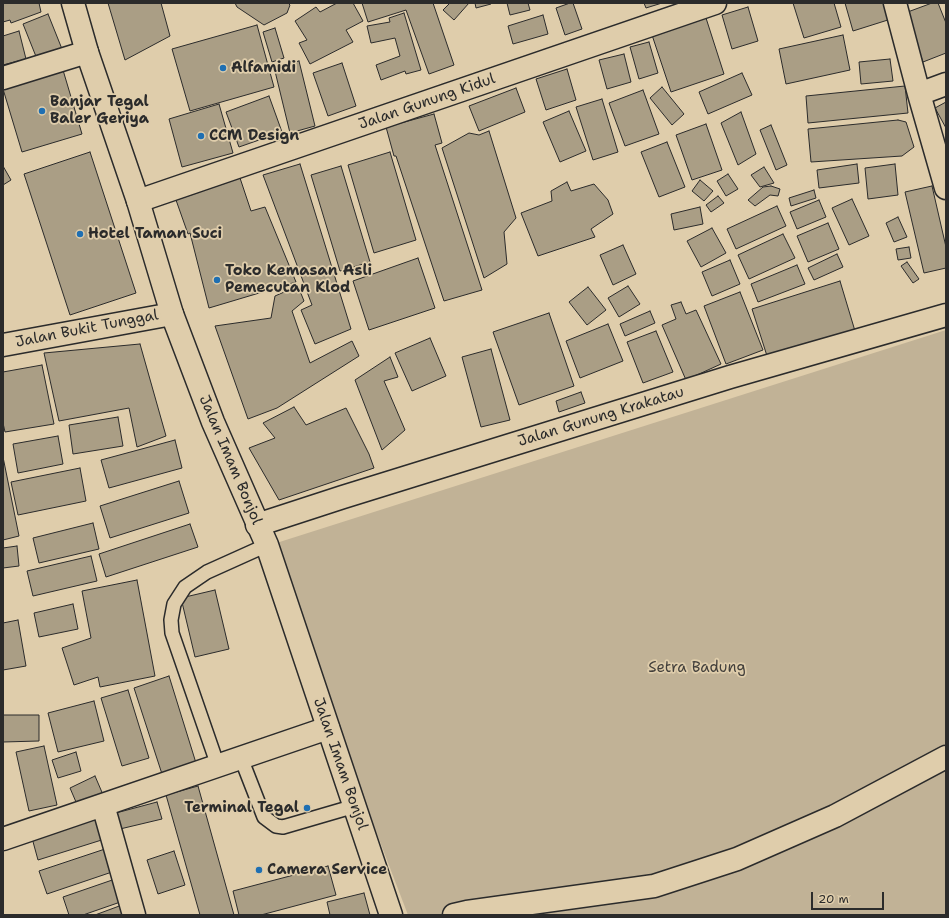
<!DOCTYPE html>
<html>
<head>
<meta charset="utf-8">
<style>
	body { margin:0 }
	#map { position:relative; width:949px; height:918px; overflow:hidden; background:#dfcdab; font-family:"Shantell Sans",sans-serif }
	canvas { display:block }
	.frame { position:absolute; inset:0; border:4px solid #2b2b2b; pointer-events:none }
	.scale { position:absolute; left:811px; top:892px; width:73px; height:18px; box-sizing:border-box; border:2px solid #2b2b2b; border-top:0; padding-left:5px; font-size:12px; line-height:14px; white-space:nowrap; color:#2b2b2b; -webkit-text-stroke:3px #dfcdab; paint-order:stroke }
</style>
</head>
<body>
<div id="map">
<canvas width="949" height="918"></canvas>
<div class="frame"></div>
<div class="scale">20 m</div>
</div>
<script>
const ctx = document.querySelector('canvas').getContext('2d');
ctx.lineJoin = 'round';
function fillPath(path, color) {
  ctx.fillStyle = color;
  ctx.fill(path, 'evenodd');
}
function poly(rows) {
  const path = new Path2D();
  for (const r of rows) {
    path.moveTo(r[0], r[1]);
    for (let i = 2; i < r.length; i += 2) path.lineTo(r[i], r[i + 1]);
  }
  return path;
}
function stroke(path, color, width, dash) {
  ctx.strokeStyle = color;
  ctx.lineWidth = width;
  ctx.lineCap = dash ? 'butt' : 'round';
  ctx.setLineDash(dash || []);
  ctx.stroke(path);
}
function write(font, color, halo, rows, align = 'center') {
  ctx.font = font + ' "Shantell Sans",sans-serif';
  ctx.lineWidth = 3.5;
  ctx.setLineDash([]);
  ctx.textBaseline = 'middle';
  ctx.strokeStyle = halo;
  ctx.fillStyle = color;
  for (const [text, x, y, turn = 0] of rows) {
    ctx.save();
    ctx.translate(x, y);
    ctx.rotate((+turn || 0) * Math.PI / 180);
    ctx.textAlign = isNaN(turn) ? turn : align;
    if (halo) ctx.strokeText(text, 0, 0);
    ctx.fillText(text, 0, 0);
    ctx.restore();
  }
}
fillPath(poly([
	[946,330,946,915,408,915,267,546]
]), '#c1b296');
const building = poly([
	[3,3,39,3,41,12,11,23,10,20,3,22,3,3],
	[108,3,161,3,170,36,125,60,108,3],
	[235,3,288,3,290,5,287,13,264,25,237,7,235,3],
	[337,3,353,3,363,21,346,30,353,42,310,64,299,43,307,40,295,21,316,7,320,12,337,3],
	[362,3,433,3,454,65,429,74,406,10,368,22,362,3],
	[450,3,469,3,454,20,443,10,450,3],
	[475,3,491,3,491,4,476,8,475,3],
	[507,3,528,3,530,10,510,15,507,3],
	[570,3,573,3,582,29,565,35,556,8,570,3],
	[644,3,662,3,646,8,644,3],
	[793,3,834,3,841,27,804,38,793,3],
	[845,3,886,3,891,19,853,31,845,3],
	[932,3,938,3,946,23,946,53,923,62,905,13,932,3],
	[748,7,758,41,732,49,722,15,748,7],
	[404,13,421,70,406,74,405,71,381,80,376,65,400,56,395,38,371,43,367,26,390,22,389,18,404,13],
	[48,14,62,49,37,59,23,24,48,14],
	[543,15,548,34,513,44,508,26,543,15],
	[706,18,724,74,671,92,652,35,706,18],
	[257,25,274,87,190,111,172,49,257,25],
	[275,28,284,58,272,62,263,32,275,28],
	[19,31,26,59,3,65,3,36,19,31],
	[843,35,850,70,786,84,779,49,843,35],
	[649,42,658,73,639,79,630,47,649,42],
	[624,54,631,82,607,89,599,60,624,54],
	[890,59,893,81,861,84,859,62,890,59],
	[299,61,315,126,290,133,274,67,299,61],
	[342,63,356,106,328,116,313,73,342,63],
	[567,69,576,100,546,110,536,79,567,69],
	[63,70,82,134,22,152,3,89,63,70],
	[742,73,752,95,708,114,699,92,742,73],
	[905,86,908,113,808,123,806,96,905,86],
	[662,87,684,114,672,125,650,98,662,87],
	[516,88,525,112,479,131,469,106,516,88],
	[643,90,659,134,625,146,609,103,643,90],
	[269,96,282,132,239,147,226,112,269,96],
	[602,99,618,152,593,160,576,107,602,99],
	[946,102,946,128,935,108,946,102],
	[219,104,233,153,182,167,169,119,219,104],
	[569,111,586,151,560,162,543,122,569,111],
	[741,112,756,154,738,165,721,123,741,112],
	[434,114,442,143,435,145,482,290,444,301,396,156,394,156,386,127,434,114],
	[898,120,906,122,914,147,902,156,811,162,808,129,898,120],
	[706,124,722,170,692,180,676,135,706,124],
	[771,125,787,165,776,170,760,130,771,125],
	[489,131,516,218,504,232,507,264,484,278,442,148,469,133,479,135,489,131],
	[667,142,685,187,659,197,641,152,667,142],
	[90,152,136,293,70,315,24,174,90,152],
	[390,152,416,240,374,253,348,165,390,152],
	[300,164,351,329,315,344,301,310,312,305,263,175,300,164],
	[857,164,859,183,819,188,817,170,857,164],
	[895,164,898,195,868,199,865,168,895,164],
	[3,166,11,180,3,185,3,166],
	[341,166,370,262,340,271,311,175,341,166],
	[764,167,774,183,760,187,751,175,764,167],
	[728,174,738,189,726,196,717,181,728,174],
	[240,178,251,211,265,207,296,282,209,308,190,233,188,234,176,200,240,178],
	[700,180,713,191,704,201,692,191,700,180],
	[567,182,571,191,594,184,608,200,613,214,591,229,595,237,538,256,521,213,552,201,551,191,567,182],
	[771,186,780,189,778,196,770,195,755,206,748,200,763,187,771,186],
	[932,186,946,247,946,268,924,273,905,192,932,186],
	[814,190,816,198,791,206,789,198,814,190],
	[718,196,724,203,711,212,706,205,718,196],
	[852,199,869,236,849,245,832,208,852,199],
	[819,200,826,217,797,229,790,212,819,200],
	[777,206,786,226,736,249,727,229,777,206],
	[700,207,703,224,674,230,671,214,700,207],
	[898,217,907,237,894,242,886,223,898,217],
	[828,223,839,249,808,262,797,236,828,223],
	[712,228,726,253,701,267,687,241,712,228],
	[783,234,795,258,749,279,738,255,783,234],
	[623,245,636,274,613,285,600,255,623,245],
	[909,247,911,258,898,260,896,249,909,247],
	[837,254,843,267,814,280,808,268,837,254],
	[418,258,435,308,369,330,353,281,418,258],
	[730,260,740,284,712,296,702,272,730,260],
	[907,262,919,279,913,283,901,266,907,262],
	[797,265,805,284,758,302,751,284,797,265],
	[840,281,855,331,768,359,752,309,840,281],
	[298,286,304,301,292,311,310,363,352,341,359,356,277,408,248,419,215,326,271,318,275,296,298,286],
	[628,286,640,304,619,317,608,298,628,286],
	[588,287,606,310,587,325,569,302,588,287],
	[740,292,763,350,726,364,704,306,740,292],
	[681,302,686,314,696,310,721,364,686,380,662,325,676,319,671,305,681,302],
	[650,311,655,323,625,336,620,324,650,311],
	[549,313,574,386,519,405,493,332,549,313],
	[608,324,623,361,580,378,566,341,608,324],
	[656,331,673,372,643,383,627,342,656,331],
	[430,338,446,376,412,391,395,353,430,338],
	[140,344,166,436,137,447,129,408,59,421,44,353,140,344],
	[491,349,510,420,481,427,462,357,491,349],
	[390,357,398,377,384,381,405,430,382,450,355,380,390,357],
	[42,365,54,424,5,432,3,423,3,372,42,365],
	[581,392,585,403,559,412,556,401,581,392],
	[294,407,306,425,346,408,369,454,374,468,279,500,249,448,275,438,263,423,294,407],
	[118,417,123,446,73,454,69,425,118,417],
	[58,436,63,464,18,473,13,444,58,436],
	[175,440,182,468,109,488,101,460,175,440],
	[3,457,19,536,3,540,3,457],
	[80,468,86,501,18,515,11,482,80,468],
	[179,481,189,513,110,538,100,506,179,481],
	[93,523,99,549,39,563,33,538,93,523],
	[190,524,198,547,106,577,99,554,190,524],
	[17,546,19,566,3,568,3,548,17,546],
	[91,556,97,581,33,596,27,571,91,556],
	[137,580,155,676,100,687,98,677,74,685,62,648,91,638,82,591,137,580],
	[215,590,229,649,195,657,181,598,215,590],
	[73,604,78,629,39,637,34,613,73,604],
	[18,620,26,666,3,670,3,623,18,620],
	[169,676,196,763,162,774,134,688,169,676],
	[128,690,149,758,122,766,101,698,128,690],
	[94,701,104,741,58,752,48,713,94,701],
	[3,715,39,715,39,741,3,742,3,715],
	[44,746,57,805,29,811,16,752,44,746],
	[76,752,81,771,58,778,52,760,76,752],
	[95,776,104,797,79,809,70,788,95,776],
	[198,786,234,915,200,915,166,795,198,786],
	[157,802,162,819,120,829,116,813,157,802],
	[101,816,108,838,38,860,32,838,101,816],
	[105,849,112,872,47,894,39,871,105,849],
	[174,851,185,885,158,894,147,860,174,851],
	[328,866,336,895,261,915,239,915,233,891,328,866],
	[121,877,129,899,83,915,69,915,63,897,121,877],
	[364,893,370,915,330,915,327,902,364,893],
	[122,905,126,915,95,915,122,905]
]);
fillPath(building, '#aa9e85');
stroke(building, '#2b2b2b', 1);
const service = poly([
	[241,758,264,817,276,826,283,827,355,806],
	[218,766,172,633,171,620,174,604,185,587,207,572,267,545]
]);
const minor = poly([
	[895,3,919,94,946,188],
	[3,78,87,52],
	[919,94,946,84],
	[138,201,715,3],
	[257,525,343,497,730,377,946,315],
	[103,805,134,915],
	[3,839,328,728],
	[454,915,467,912,654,886,737,859,835,816,946,757]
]);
const tertiary = poly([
	[3,345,172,314]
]);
const trunk = poly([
	[73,3,87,52,138,201,172,314,213,422,267,545,391,915]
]);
stroke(service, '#2b2b2b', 16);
stroke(minor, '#2b2b2b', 25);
stroke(tertiary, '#2b2b2b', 25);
stroke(trunk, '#2b2b2b', 25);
stroke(service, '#dfcdab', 13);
stroke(minor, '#dfcdab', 22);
stroke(tertiary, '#dfcdab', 22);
stroke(trunk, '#dfcdab', 22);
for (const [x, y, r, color] of [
	[223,68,4,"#1f6fb2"],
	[42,111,4,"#1f6fb2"],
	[201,136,4,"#1f6fb2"],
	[80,234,4,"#1f6fb2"],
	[217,280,4,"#1f6fb2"],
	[307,808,4,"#1f6fb2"],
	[259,870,4,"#1f6fb2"]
]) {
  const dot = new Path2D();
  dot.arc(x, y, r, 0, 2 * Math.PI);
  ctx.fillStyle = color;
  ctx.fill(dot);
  stroke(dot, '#dfcdab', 1.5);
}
write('bold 15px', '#2b2b2b', '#dfcdab', [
	["Alfamidi",231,68],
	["Banjar Tegal",50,102],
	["Baler Geriya",50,119],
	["CCM Design",209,136],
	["Hotel Taman Suci",88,234],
	["Toko Kemasan Asli",225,271],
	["Pemecutan Klod",225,288],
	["Terminal Tegal",299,808,"right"],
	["Camera Service",267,870]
], 'left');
write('15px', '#2b2b2b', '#dfcdab', [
	["Jalan Gunung Kidul",427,102,-19],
	["Jalan Bukit Tunggal",87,329,-11],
	["Jalan Gunung Krakatau",601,417,-17],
	["Jalan Imam Bonjol",230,460,67],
	["Jalan Imam Bonjol",340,764,71]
]);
write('15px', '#423f3b', '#dfcdab', [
	["Setra Badung",697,668]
]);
</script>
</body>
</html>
